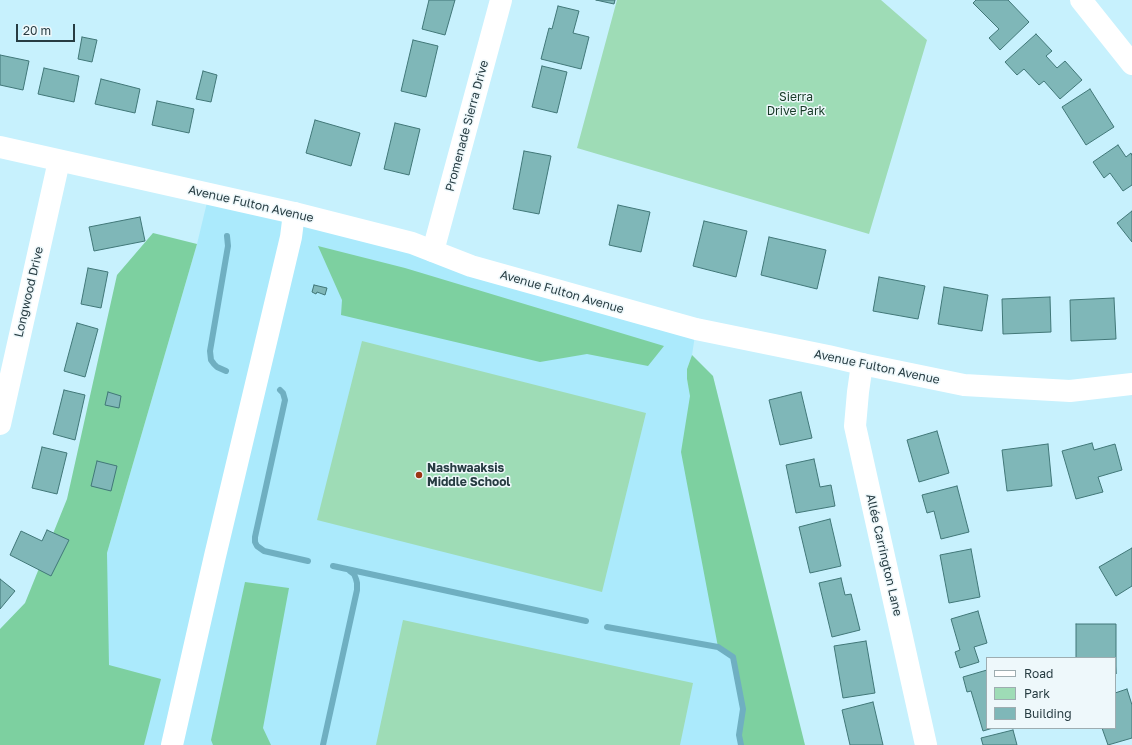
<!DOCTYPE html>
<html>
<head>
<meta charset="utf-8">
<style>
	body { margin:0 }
	#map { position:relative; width:1132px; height:745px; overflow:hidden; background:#c7f1fd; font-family:"Golos Text",sans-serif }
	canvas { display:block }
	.legend { position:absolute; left:986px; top:657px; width:130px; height:72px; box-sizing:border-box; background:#eef8fb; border:1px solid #9eadb1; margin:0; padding:5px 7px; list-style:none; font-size:12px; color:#273c42 }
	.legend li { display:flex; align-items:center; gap:8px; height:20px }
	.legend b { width:20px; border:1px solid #9eadb1 }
	.scale { position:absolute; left:16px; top:24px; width:59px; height:18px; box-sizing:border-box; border:2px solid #273c42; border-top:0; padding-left:5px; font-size:12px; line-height:14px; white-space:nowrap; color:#273c42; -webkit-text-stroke:3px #eef8fb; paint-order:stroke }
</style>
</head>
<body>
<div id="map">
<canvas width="1132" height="745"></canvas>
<ul class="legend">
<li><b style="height:5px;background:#fff"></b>Road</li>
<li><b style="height:11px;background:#9edcb6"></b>Park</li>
<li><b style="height:11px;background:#7fb7b8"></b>Building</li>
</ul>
<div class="scale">20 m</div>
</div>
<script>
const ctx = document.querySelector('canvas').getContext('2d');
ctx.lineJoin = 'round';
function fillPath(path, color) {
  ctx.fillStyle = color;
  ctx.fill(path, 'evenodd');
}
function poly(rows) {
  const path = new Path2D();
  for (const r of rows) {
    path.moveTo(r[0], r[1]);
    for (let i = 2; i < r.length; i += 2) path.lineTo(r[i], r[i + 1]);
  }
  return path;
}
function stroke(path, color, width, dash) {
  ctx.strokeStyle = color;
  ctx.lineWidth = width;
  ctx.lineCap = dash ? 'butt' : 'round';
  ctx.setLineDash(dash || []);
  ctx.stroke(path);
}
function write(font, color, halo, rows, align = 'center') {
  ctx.font = font + ' "Golos Text",sans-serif';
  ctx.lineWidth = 3;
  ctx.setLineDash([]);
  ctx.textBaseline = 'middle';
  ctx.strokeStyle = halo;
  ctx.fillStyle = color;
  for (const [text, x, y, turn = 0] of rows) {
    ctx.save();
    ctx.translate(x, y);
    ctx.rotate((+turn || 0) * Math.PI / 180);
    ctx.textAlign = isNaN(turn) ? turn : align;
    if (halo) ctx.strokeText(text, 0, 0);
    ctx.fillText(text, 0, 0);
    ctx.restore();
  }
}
fillPath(poly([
	[209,194,696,329,692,355,687,369,687,379,770,745,58,745,107,553,197,244]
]), '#abeafc');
fillPath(poly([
	[617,0,881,0,927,40,869,234,577,148],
	[362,341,646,413,602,592,317,520],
	[403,620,693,683,680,745,376,745]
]), '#9edcb6');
fillPath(poly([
	[153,233,197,244,107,553,109,665,161,679,144,745,0,745,0,629,25,603,67,499,117,275],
	[318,246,405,268,664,346,648,366,587,354,540,362,341,315,342,300],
	[692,355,713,376,805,745,741,745,739,735,743,709,733,657,718,647,681,452,690,396,687,379,687,369],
	[245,582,289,588,263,728,271,745,213,745,211,740]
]), '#7dd0a0');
stroke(poly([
	[226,371,217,367,214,364,211,360,210,351,228,246,227,236],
	[280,390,283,393,285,400,255,537,255,542,257,546,264,551,308,561],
	[333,566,586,621],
	[607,627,718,647,733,657,743,709,739,735,741,745],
	[323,745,357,590,357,583,356,579,354,574,350,571]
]), '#6fafc1', 6);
const building = poly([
	[429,0,455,0,445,35,422,29,429,0],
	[596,0,615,0,614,4,596,0],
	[976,0,1008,0,1029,22,1000,50,989,38,999,29,973,3,976,0],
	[558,6,579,11,573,33,589,37,581,69,541,59,549,28,552,29,558,6],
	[1036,34,1052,51,1046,56,1057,68,1065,61,1082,80,1060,99,1044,81,1039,85,1024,69,1017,75,1005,62,1036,34],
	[82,37,97,40,92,62,78,59,82,37],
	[413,40,438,46,426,97,401,91,413,40],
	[0,55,29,61,23,90,0,85,0,55],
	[542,66,567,72,557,113,532,107,542,66],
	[44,68,79,76,74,102,38,94,44,68],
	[203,71,217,75,211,102,196,99,203,71],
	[101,79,140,89,135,113,95,104,101,79],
	[1090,89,1114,127,1086,145,1062,107,1090,89],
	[157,101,194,109,189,133,152,125,157,101],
	[315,120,360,133,351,166,306,153,315,120],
	[395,123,420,129,409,175,384,169,395,123],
	[1118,145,1126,157,1131,153,1132,156,1132,185,1123,191,1110,173,1104,178,1093,162,1118,145],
	[524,151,551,156,539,214,513,209,524,151],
	[618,205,650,212,641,252,609,245,618,205],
	[1132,211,1132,242,1117,223,1132,211],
	[140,217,145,241,94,251,89,227,140,217],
	[704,221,747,231,736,277,693,266,704,221],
	[769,237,826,250,817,289,761,275,769,237],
	[88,268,108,272,101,308,81,304,88,268],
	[879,277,925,286,918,319,873,311,879,277],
	[314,285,327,288,325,295,317,292,316,294,312,292,314,285],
	[944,287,988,295,982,331,938,324,944,287],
	[1050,297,1051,332,1003,334,1002,299,1050,297],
	[1114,298,1116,339,1071,341,1070,300,1114,298],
	[77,323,98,329,85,377,64,371,77,323],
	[64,390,85,395,75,440,53,434,64,390],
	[108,392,121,396,119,408,105,405,108,392],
	[801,392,812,438,780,445,769,400,801,392],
	[937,431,949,473,919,482,907,440,937,431],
	[1092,443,1094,450,1115,444,1122,470,1098,477,1103,492,1076,499,1062,451,1092,443],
	[1048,444,1052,486,1007,491,1002,450,1048,444],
	[42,447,67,453,57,494,32,488,42,447],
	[814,459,820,487,831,485,835,506,796,513,786,465,814,459],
	[97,461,117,466,111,491,91,486,97,461],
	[957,486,969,532,941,539,934,511,927,513,922,495,957,486],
	[830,519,841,566,810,573,799,527,830,519],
	[47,530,69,540,51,576,10,555,21,531,42,541,47,530],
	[1132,548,1132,586,1116,596,1099,567,1132,548],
	[971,549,980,597,949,603,940,555,971,549],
	[841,578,845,595,851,594,860,630,832,637,819,583,841,578],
	[0,579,15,591,0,609,0,579],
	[978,611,987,643,974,647,979,662,960,668,955,652,960,650,951,619,978,611],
	[1076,624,1116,624,1116,674,1115,658,1076,658,1076,624],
	[866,641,875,693,843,698,834,646,866,641],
	[987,670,987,728,993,728,983,731,971,691,967,692,963,677,987,670],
	[1127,689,1132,705,1132,738,1108,745,1102,728,1115,728,1115,693,1127,689],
	[873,702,883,745,850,745,842,710,873,702],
	[1013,730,1017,745,983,745,981,738,1013,730]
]);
fillPath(building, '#7fb7b8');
stroke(building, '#417778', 1);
stroke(poly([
	[1081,0,1132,64],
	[433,251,501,0],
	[862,364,858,392,855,426,926,745],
	[0,424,59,161],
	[172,745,215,556,291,237,294,213]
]), '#fff', 22);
stroke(poly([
	[0,147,294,213,412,243,471,266,696,329,828,356,862,364,964,385,1070,391,1132,384]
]), '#fff', 22);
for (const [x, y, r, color] of [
	[419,475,4,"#9c3513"]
]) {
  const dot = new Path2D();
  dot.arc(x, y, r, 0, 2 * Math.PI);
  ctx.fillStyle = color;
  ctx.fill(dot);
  stroke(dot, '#eef8fb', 1.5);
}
write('12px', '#173b27', '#eef8fb', [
	["Sierra",796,97],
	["Drive Park",796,111]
]);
write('12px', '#273c42', '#eef8fb', [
	["Promenade Sierra Drive",467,126,-75],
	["Avenue Fulton Avenue",251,204,13],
	["Longwood Drive",29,292,-77],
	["Avenue Fulton Avenue",562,292,16],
	["Avenue Fulton Avenue",877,367,12],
	["Allée Carrington Lane",884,555,77]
]);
write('bold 12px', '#273c42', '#eef8fb', [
	["Nashwaaksis",427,468],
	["Middle School",427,482]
], 'left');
</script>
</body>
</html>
